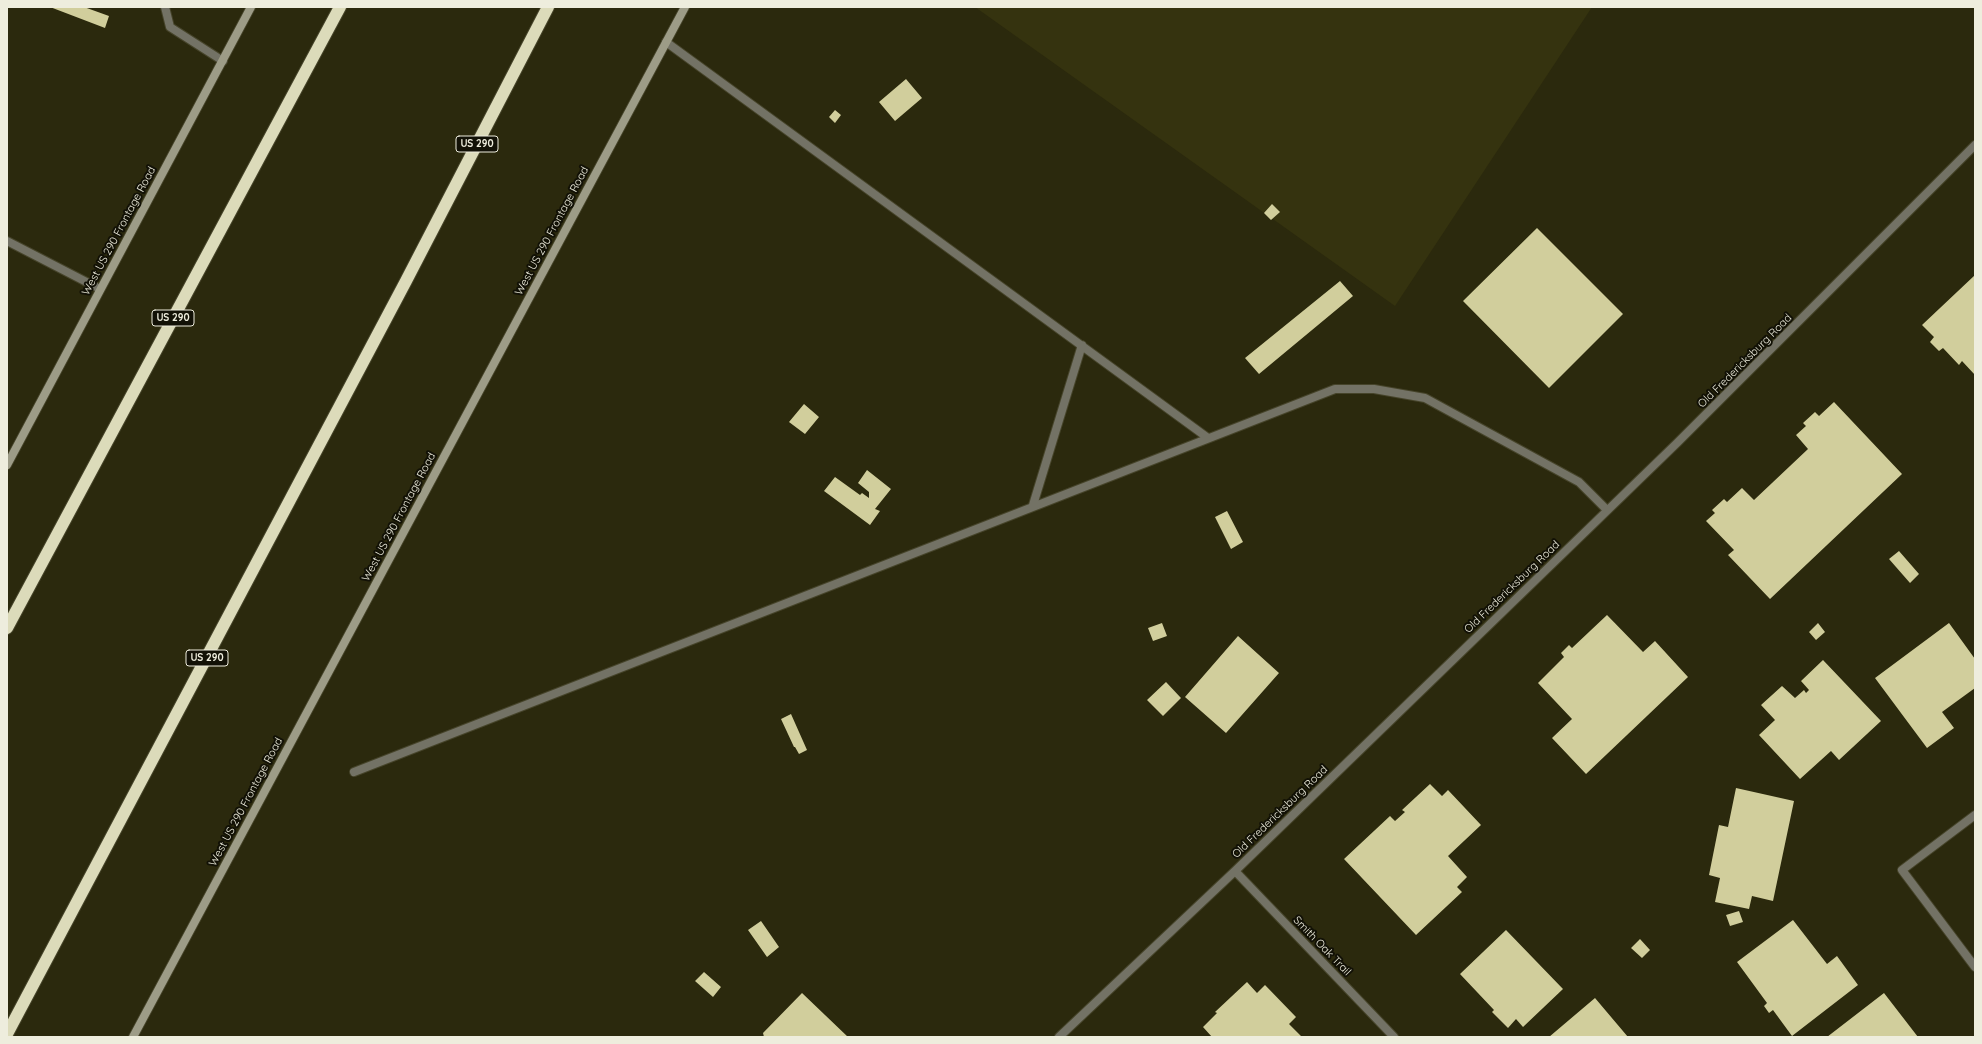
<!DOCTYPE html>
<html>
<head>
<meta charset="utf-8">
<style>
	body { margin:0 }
	#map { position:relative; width:1982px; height:1044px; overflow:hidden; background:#2b290d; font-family:Quicksand,sans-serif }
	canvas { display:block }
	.frame { position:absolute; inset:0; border:8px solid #eeeddd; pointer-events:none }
</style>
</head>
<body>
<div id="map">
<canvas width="1982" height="1044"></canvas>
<div class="frame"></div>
</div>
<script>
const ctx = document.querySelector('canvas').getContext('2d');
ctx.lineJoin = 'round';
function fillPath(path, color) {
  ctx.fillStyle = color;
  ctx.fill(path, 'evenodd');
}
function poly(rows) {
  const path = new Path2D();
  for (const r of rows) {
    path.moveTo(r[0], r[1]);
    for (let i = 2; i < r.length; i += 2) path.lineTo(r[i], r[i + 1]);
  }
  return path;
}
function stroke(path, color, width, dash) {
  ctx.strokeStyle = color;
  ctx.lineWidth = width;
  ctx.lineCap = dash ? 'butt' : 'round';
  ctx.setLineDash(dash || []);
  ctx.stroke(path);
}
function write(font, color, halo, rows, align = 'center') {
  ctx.font = font + ' Quicksand,sans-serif';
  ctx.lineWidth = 4;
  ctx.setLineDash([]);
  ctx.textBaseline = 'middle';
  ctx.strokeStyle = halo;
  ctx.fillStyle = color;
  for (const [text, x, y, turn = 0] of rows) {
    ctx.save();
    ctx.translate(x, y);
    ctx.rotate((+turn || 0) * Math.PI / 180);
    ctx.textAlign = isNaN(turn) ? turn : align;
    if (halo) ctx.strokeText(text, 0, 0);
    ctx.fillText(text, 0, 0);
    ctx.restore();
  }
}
fillPath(poly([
	[975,7,1592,7,1395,306]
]), '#35330f');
fillPath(poly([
	[50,7,84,7,109,16,105,28],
	[906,79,922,98,895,121,879,102],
	[835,110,841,115,835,123,829,117],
	[1272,204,1280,212,1271,220,1264,213],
	[1537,228,1623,314,1549,388,1463,301],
	[1975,275,1975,375,1962,361,1959,365,1943,348,1939,351,1930,342,1934,337,1922,325],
	[1340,281,1353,296,1259,374,1245,358],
	[1834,402,1902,474,1770,599,1728,555,1734,550,1706,521,1715,513,1712,510,1724,499,1727,502,1742,488,1754,500,1808,449,1796,435,1806,426,1803,423,1815,412,1819,416],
	[804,404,819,417,805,434,789,422],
	[867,470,891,489,875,509,880,511,870,525,824,491,835,477,860,495,862,493,869,498,869,492,858,483],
	[1227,511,1243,542,1231,549,1215,517],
	[1899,551,1919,574,1910,583,1889,559],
	[1607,615,1643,652,1655,641,1688,677,1586,774,1552,738,1572,719,1538,683,1564,657,1561,653,1569,645,1572,648],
	[1162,623,1167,636,1153,641,1148,628],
	[1818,623,1825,632,1816,640,1809,632],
	[1949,623,1975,659,1975,688,1942,712,1954,728,1927,748,1875,678],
	[1238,636,1279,673,1226,733,1185,697],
	[1823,660,1881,721,1839,760,1831,751,1800,779,1759,735,1775,720,1761,705,1782,686,1795,698,1804,690,1806,693,1809,690,1801,681],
	[1166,682,1181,698,1163,716,1147,700],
	[791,714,807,750,799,754,795,747,794,747,781,719],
	[1430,784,1442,796,1448,790,1481,825,1448,856,1467,877,1457,887,1462,892,1416,935,1344,859,1390,816,1395,821,1405,812,1402,810],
	[1736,788,1794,801,1773,901,1752,896,1749,909,1715,902,1720,878,1709,875,1719,825,1728,827],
	[1739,911,1743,922,1730,926,1726,915],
	[1793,920,1827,964,1837,956,1858,985,1792,1036,1773,1010,1769,1013,1764,1006,1767,1003,1737,962],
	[761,921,779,947,767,957,748,930],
	[1506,930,1563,989,1523,1027,1516,1019,1508,1028,1492,1012,1494,1010,1460,974],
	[1640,939,1650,950,1642,958,1631,948],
	[704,972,721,987,713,997,695,981],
	[1247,982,1257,993,1265,985,1296,1017,1289,1024,1301,1036,1212,1037,1203,1027,1217,1013,1215,1012],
	[802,993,848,1037,764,1037,763,1033],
	[1884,993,1918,1037,1827,1037],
	[1595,998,1628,1037,1549,1037]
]), '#d1ce9c');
const service = poly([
	[165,7,170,27,223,61],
	[666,42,1208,438],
	[7,241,100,289],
	[1033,505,1082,345],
	[354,772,1335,389,1374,389,1425,398,1579,482,1607,510]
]);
const minor = poly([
	[1975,815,1902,870,1975,967],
	[1235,871,1394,1037],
	[1059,1037,1235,871,1677,443,1975,145]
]);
const secondary = poly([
	[7,465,251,7],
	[133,1037,685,7]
]);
const motorway = poly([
	[7,628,340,7],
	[7,1034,406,281,548,7]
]);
stroke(service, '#46442a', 10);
stroke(minor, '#46442a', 10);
stroke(secondary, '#46442a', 10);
stroke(motorway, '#46442a', 14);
stroke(service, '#737265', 8);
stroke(minor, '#737265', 8);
stroke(secondary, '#9d9c87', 8);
stroke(motorway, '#dcdbba', 12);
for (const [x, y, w] of [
	[477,144,42],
	[173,318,42],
	[207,658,42]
]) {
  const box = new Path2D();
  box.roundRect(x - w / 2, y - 8, w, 16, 3);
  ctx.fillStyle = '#121106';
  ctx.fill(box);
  stroke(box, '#eeeddd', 1);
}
write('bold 10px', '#eeeddd', null, [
	["US 290",477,144],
	["US 290",173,318],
	["US 290",207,658]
]);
write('11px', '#eeeddd', '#121106', [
	["West US 290 Frontage Road",119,231,-62],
	["West US 290 Frontage Road",552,231,-62],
	["Old Fredericksburg Road",1745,361,-45],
	["West US 290 Frontage Road",399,517,-62],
	["Old Fredericksburg Road",1512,587,-44],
	["West US 290 Frontage Road",246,802,-62],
	["Old Fredericksburg Road",1280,812,-44],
	["Smith Oak Trail",1322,946,46]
]);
</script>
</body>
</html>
